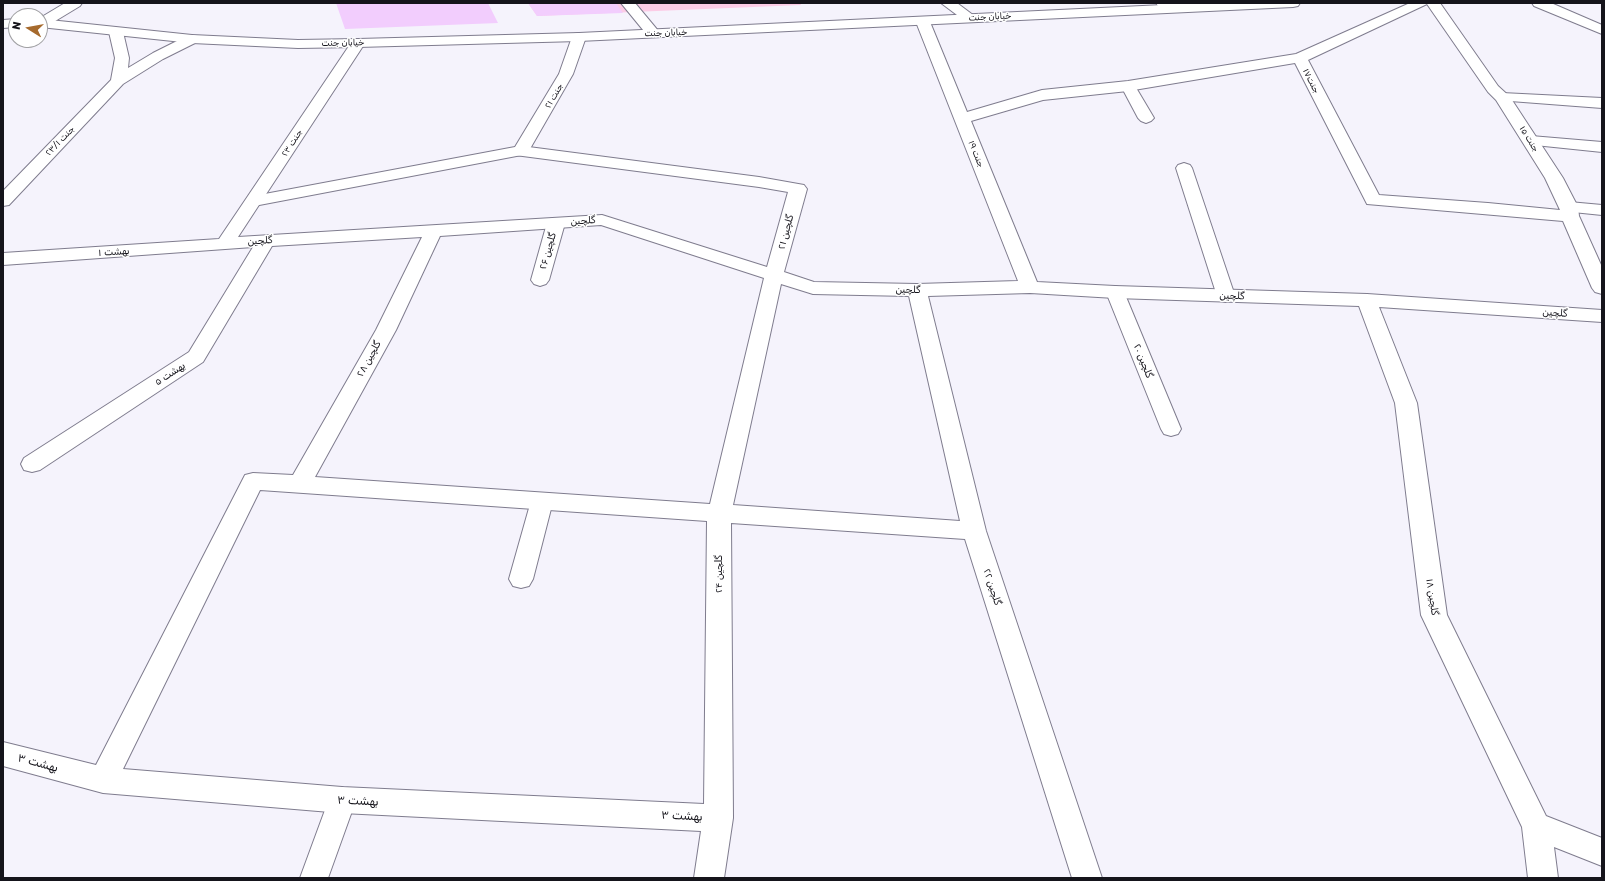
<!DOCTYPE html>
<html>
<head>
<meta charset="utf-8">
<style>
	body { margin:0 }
	#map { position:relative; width:1605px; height:881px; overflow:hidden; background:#f5f3fc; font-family:Rubik,sans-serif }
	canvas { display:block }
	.frame { position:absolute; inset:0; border:4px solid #15141b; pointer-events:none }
	.north { position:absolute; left:8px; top:8px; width:40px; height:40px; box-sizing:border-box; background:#fff; border:1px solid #a1a1a4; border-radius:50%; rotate:281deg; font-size:11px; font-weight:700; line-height:16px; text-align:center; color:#15141b }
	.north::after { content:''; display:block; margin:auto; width:14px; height:18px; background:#a66a2d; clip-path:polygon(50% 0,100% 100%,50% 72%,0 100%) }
</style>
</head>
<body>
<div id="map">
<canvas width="1605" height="881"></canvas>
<div class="frame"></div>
<div class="north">N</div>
</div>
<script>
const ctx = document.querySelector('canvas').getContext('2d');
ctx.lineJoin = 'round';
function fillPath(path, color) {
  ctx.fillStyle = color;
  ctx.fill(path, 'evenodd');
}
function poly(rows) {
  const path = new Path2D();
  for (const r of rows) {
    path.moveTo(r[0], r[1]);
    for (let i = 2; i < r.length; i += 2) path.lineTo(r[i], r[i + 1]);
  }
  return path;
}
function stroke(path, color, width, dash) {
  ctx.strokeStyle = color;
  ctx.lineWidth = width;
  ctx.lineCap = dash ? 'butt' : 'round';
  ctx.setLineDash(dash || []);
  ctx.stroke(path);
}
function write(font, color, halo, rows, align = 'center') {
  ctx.font = font + ' Rubik,Vazirmatn,sans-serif';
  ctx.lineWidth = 3;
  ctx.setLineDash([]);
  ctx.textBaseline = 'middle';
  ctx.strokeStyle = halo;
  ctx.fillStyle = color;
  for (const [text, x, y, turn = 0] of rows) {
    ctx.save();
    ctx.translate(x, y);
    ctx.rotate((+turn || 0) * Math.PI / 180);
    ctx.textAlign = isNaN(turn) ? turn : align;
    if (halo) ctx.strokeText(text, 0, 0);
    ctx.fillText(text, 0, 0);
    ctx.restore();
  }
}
fillPath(poly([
	[528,3,800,3,801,5,537,16]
]), '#fccce6');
fillPath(poly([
	[336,3,488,3,498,23,345,29],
	[528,3,616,3,623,13,537,16]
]), '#f2cdfd');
const service = poly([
	[579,33,584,34,586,37,573,74,527,154,254,206,248,205,246,201,248,197,254,196,515,147,559,74,572,37,574,34,579,33],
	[1128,82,1133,83,1135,86,1154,118,1151,121,1146,123,1141,121,1138,118,1121,86,1123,83,1128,82],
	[1502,93,1602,98,1602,108,1497,100,1495,97,1497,94,1502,93],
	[1531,136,1602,142,1602,152,1525,144,1523,141,1525,138,1531,136],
	[1184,163,1190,165,1192,168,1235,296,1233,300,1226,302,1219,300,1217,296,1176,168,1178,165,1184,163],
	[1569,202,1602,205,1602,215,1563,211,1561,207,1563,203,1569,202],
	[556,218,562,219,565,223,549,280,546,284,540,286,534,284,531,280,547,223,550,219,556,218],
	[1115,286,1121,288,1124,292,1181,429,1178,434,1171,436,1164,434,1161,429,1106,292,1109,288,1115,286],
	[542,493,550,495,553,501,533,579,529,586,521,588,513,586,509,579,531,501,534,495,542,493],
	[342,787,352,791,356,800,328,878,300,878,332,791,342,787]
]);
const minor = poly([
	[65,3,82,3,80,6,47,26,40,27,40,18,65,3],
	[621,3,635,3,660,33,658,36,653,37,648,36,621,3],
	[941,3,957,3,977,18,975,21,970,22,965,21,941,3],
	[1156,3,1183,3,1187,4,1189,7,1187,10,1182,11,1158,6,1156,3],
	[1410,3,1440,3,1498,86,1510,97,1563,178,1578,207,1579,216,1602,267,1602,294,1595,292,1592,288,1563,221,1367,204,1295,63,1128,91,1043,100,971,121,1037,282,1115,286,1367,294,1602,310,1602,322,1379,307,1417,403,1447,615,1546,816,1602,838,1602,866,1554,847,1558,878,1528,878,1522,827,1421,615,1395,403,1359,306,1115,298,1030,293,928,296,986,531,1102,878,1072,878,965,539,731,523,733,818,724,878,694,878,701,831,342,813,103,793,3,766,3,742,96,765,245,475,253,473,293,475,376,330,422,237,272,246,203,362,40,470,32,472,24,470,21,464,24,458,189,352,253,247,3,265,3,253,219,239,353,40,358,39,363,40,365,43,238,237,602,215,767,267,788,192,759,187,515,155,513,151,515,147,521,146,759,177,804,185,807,189,784,272,814,282,917,284,1018,281,916,22,918,19,923,18,928,19,930,22,967,112,1042,90,1128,81,1296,54,1410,3],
	[1427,4,1488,92,1496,100,1545,178,1560,210,1488,203,1379,195,1308,60,1427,4],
	[601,225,764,278,710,504,315,477,396,330,440,236,601,225],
	[781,284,813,294,909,296,960,521,733,505,781,284],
	[260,490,707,521,704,804,342,787,123,769,260,490],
	[1532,3,1551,3,1602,25,1602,34,1534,6,1532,3],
	[116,28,121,29,123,32,129,58,128,68,153,53,187,36,192,35,197,36,199,39,197,42,163,59,123,84,9,205,3,206,3,191,111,80,115,58,109,32,111,29,116,28]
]);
const tertiary = poly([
	[1205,3,1300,3,1298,6,1293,7,579,41,358,47,298,48,192,43,40,27,40,19,192,35,298,40,358,39,579,33,1205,3],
	[16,19,16,27,3,28,3,20,16,19]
]);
stroke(service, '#7f7c8e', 2);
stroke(minor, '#7f7c8e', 2);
stroke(tertiary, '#7f7c8e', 2);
fillPath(service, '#fff');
fillPath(minor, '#fff');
fillPath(tertiary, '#fff');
write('9px', '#15141b', '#fff', [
	["خیابان جنت",990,17,-3],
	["خیابان جنت",666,33,-2],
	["خیابان جنت",343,43,-1],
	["جنت۱۷",1311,81,63],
	["جنت ۲۱",554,96,-60],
	["جنت ۱۵",1529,139,58],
	["جنت ۲۳/۱",60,141,-46],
	["جنت ۲۳",292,143,-57],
	["جنت ۱۹",976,154,68]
]);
write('10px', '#15141b', '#fff', [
	["گلچین",583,221,-4],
	["گلچین ۲۱",786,232,-75],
	["گلچین",260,241,-4],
	["گلچین ۲۶",548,251,-74],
	["بهشت ۱",114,252,-4],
	["گلچین",908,290,1],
	["گلچین",1232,296,2],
	["گلچین",1555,313,4],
	["گلچین ۲۸",369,359,-61],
	["گلچین ۲۰",1143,361,68],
	["بهشت ۵",170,374,-33],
	["گلچین ۲۴",719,574,-90],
	["گلچین ۲۲",992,587,72],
	["گلچین ۱۸",1432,597,81]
]);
write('12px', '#15141b', '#fff', [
	["بهشت ۳",38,763,15],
	["بهشت ۳",358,801,3],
	["بهشت ۳",682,816,3]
]);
</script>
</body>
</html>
